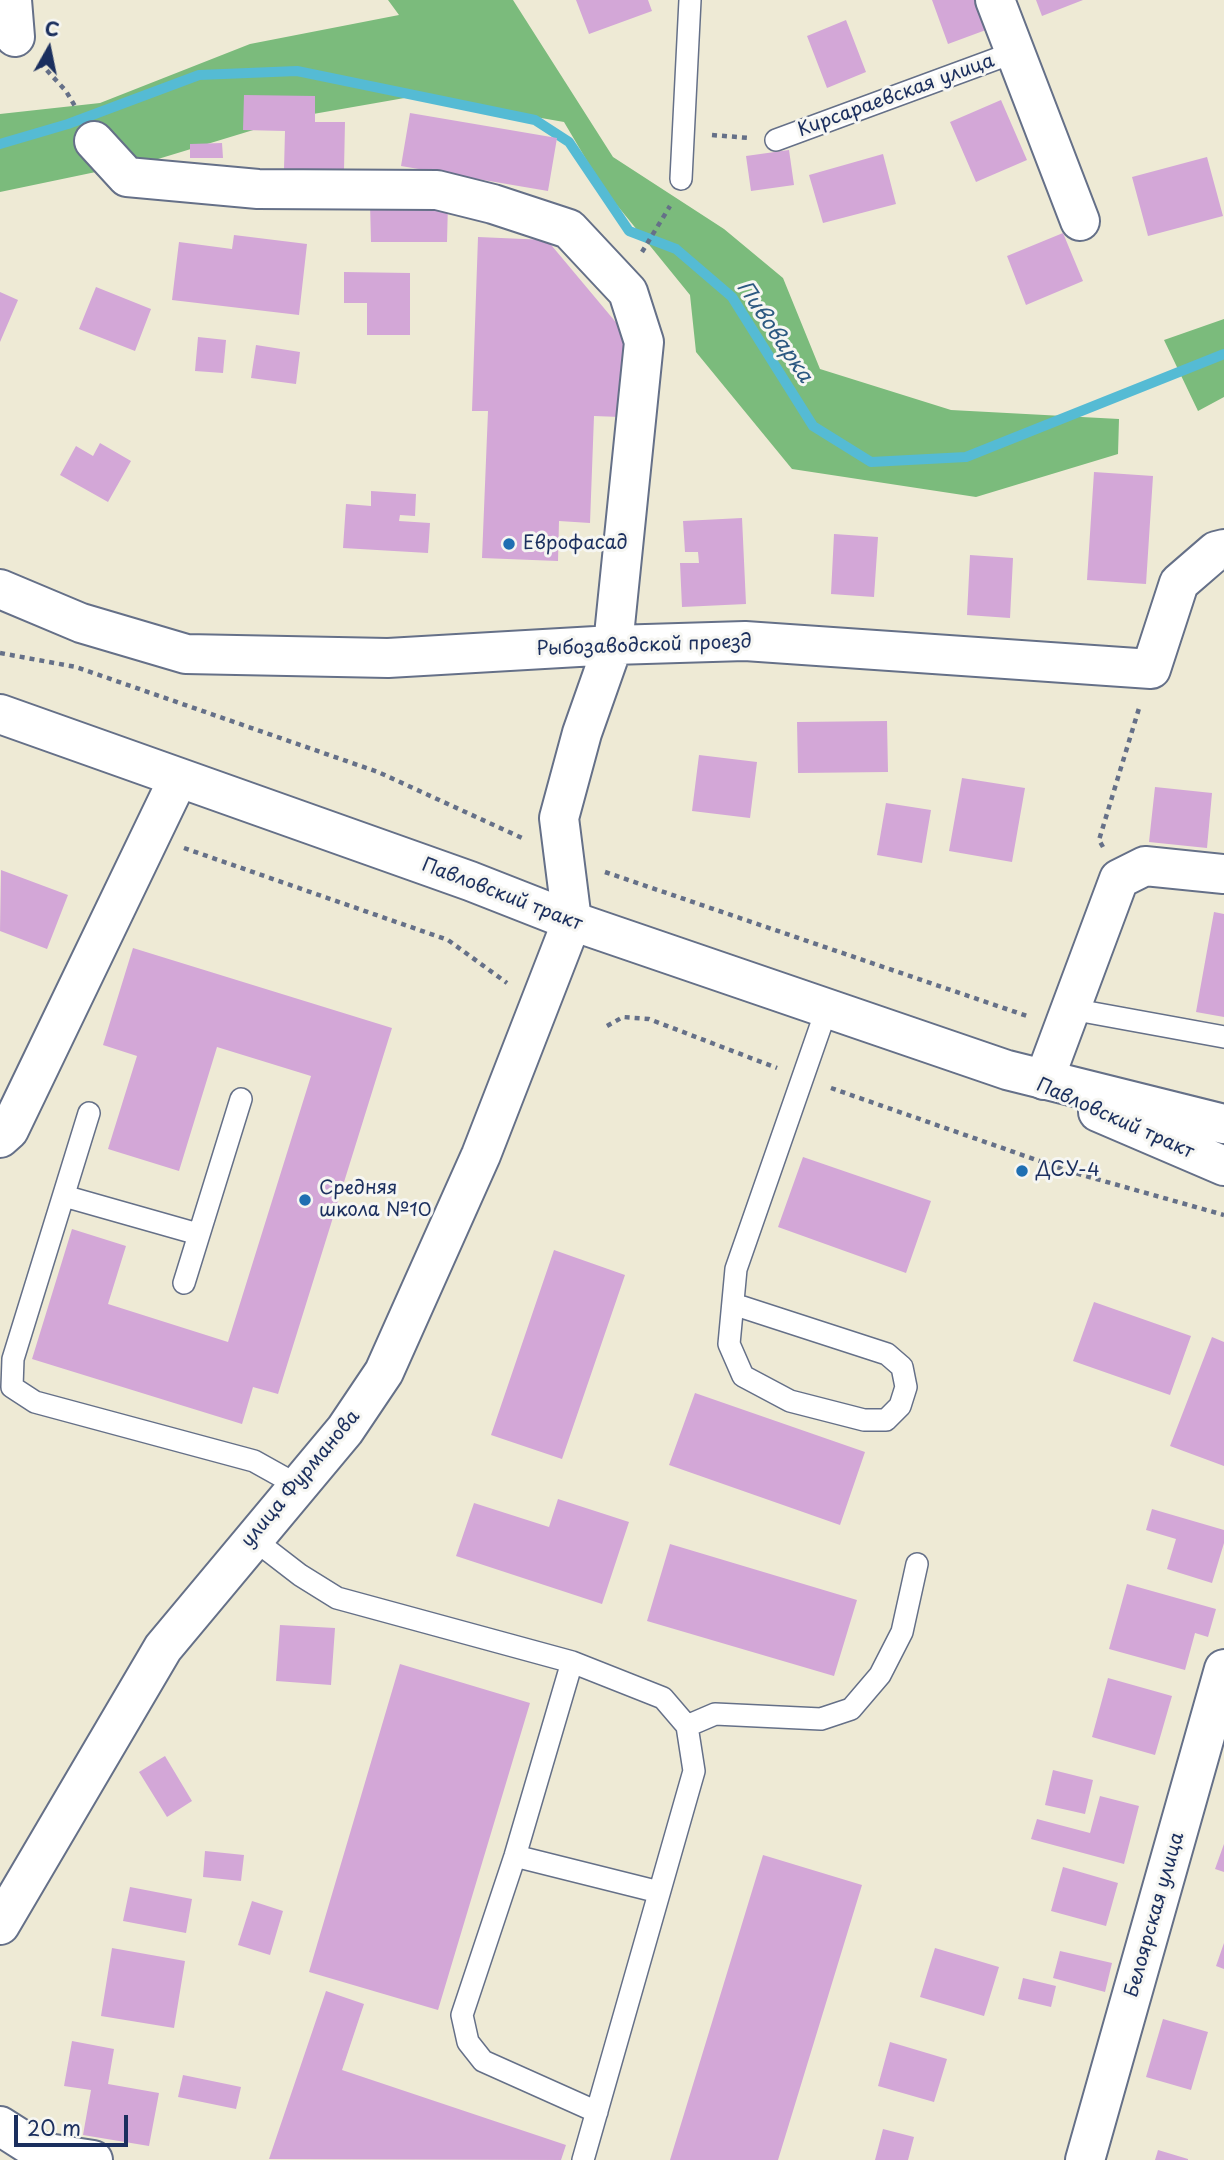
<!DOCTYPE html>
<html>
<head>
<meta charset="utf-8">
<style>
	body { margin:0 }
	#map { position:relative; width:1224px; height:2160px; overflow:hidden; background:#eeead5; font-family:"Playpen Sans",sans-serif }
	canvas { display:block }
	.north { position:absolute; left:14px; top:14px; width:70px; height:70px; -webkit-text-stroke:5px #f6f6f2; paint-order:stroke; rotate:9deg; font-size:19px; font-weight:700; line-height:28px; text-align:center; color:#1b2f5e }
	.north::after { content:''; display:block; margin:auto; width:24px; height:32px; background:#1b2f5e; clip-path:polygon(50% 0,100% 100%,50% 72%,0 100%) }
	.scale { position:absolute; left:14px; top:2115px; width:114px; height:32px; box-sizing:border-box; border:4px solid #1b2f5e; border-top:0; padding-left:9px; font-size:21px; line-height:24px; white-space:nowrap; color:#1b2f5e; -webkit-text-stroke:5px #f6f6f2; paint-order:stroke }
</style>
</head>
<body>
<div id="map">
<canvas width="1224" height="2160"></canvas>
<div class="north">С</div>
<div class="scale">20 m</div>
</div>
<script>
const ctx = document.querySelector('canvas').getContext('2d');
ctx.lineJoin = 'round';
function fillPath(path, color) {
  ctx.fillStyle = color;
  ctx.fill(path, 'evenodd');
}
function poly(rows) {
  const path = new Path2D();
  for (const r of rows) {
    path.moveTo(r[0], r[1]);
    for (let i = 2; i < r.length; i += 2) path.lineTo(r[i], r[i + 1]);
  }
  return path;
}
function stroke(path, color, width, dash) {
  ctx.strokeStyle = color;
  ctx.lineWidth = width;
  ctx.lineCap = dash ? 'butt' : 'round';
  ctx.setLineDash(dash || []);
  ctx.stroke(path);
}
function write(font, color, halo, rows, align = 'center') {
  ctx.font = font + ' "Playpen Sans",sans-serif';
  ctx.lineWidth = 6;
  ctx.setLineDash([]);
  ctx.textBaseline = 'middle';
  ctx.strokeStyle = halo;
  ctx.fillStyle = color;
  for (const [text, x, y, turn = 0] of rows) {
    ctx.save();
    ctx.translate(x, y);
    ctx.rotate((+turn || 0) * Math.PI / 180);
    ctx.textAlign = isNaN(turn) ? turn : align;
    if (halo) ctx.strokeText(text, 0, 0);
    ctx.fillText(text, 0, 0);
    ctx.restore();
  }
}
fillPath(poly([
	[388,0,513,0,613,157,724,229,783,278,820,369,951,410,1119,419,1118,454,976,497,792,469,696,352,690,295,603,188,564,122,416,96,296,117,158,159,0,192,0,114,100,103,250,44,399,15],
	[1224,319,1224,397,1198,411,1164,340]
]), '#7bbb7c');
stroke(poly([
	[0,144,68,124,199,75,297,71,535,120,569,142,629,231,676,249,732,297,813,426,871,462,966,457,1224,354]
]), '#55bbd4', 10);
fillPath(poly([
	[576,0,648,0,652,11,589,34],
	[932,0,984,0,994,27,948,44],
	[1036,0,1083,0,1042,16],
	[846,20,866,72,827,88,807,36],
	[244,95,315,96,315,122,345,122,344,170,284,169,285,131,243,130],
	[1001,100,1027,160,976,182,950,122],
	[410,113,557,138,548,191,401,166],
	[222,143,223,158,190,158,190,144],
	[789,150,794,185,751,191,746,156],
	[883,154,896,204,823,223,809,175],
	[1207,157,1223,216,1148,236,1132,177],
	[370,203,448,203,447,242,371,242],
	[1063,233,1083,281,1026,305,1007,256],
	[234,235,307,244,299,315,172,300,179,242,232,249],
	[478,237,547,240,624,332,620,417,594,416,590,523,559,521,558,561,482,558,488,411,472,411],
	[344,272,410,273,410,335,367,335,367,303,344,303],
	[96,287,151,309,135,351,79,329],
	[0,292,18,300,0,342],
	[198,337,226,340,223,373,195,371],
	[256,345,300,352,296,384,251,378],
	[100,443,131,461,108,502,60,475,76,446,93,456],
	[1094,472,1153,476,1146,584,1087,580],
	[371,491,416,494,415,516,400,515,399,521,430,523,428,553,343,548,346,504,371,506],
	[742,518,746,604,682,607,680,563,699,563,698,552,685,552,683,521],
	[834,534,878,537,874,597,831,594],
	[970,555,1013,558,1010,618,967,615],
	[887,721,888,772,798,773,797,722],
	[699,755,757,762,750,818,692,811],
	[962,778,1025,788,1012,862,949,851],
	[1155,787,1212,793,1207,848,1149,842],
	[886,803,931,810,922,863,877,855],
	[1,870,68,895,47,949,0,931],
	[1214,912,1224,914,1224,1017,1196,1012],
	[133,948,392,1028,278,1394,253,1387,242,1424,32,1359,72,1229,126,1246,108,1304,228,1342,311,1076,217,1047,179,1171,108,1149,137,1056,103,1045],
	[803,1157,931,1201,906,1273,778,1227],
	[554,1250,625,1275,562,1459,491,1435],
	[1094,1302,1191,1336,1170,1395,1073,1361],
	[1212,1337,1224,1342,1224,1466,1170,1446],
	[695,1393,865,1452,840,1525,669,1465],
	[558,1499,629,1522,602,1604,456,1556,474,1503,549,1527],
	[1152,1509,1224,1530,1224,1543,1212,1583,1167,1569,1176,1539,1146,1530],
	[670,1544,857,1600,834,1676,647,1621],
	[1127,1584,1216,1609,1208,1637,1195,1633,1185,1670,1109,1649],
	[280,1625,335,1628,331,1685,276,1681],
	[400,1664,530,1703,438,2010,309,1972],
	[1108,1678,1172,1696,1155,1755,1092,1737],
	[165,1756,192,1801,167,1817,139,1772],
	[1053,1770,1093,1780,1085,1814,1045,1805],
	[1100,1796,1139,1806,1124,1864,1031,1839,1037,1819,1090,1833],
	[1224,1844,1224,1872,1215,1869],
	[205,1851,244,1855,241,1881,203,1877],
	[763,1855,862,1885,778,2160,670,2160],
	[1063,1867,1118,1883,1106,1926,1051,1911],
	[130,1887,192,1899,186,1933,123,1921],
	[252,1901,283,1911,270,1955,238,1945],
	[1224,1943,1224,1969,1216,1966],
	[112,1948,185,1961,174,2028,101,2016],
	[935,1948,999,1967,984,2016,920,1997],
	[1060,1951,1112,1963,1105,1992,1053,1978],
	[1023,1978,1056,1986,1051,2007,1018,1999],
	[326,1991,364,2004,342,2070,566,2145,561,2160,269,2159],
	[1163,2019,1208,2032,1191,2090,1146,2077],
	[72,2041,114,2049,108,2084,159,2093,149,2146,83,2135,91,2090,64,2086],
	[890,2042,947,2059,934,2102,878,2086],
	[183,2075,241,2087,236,2109,178,2097],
	[883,2129,914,2137,908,2160,875,2160],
	[1158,2150,1188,2159,1188,2160,1155,2160]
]), '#d3a7d7');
const lane = poly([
	[776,140,1015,52],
	[681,179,690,0],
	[1071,1009,1224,1037],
	[89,1113,13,1359,12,1387,35,1402,254,1461,297,1485],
	[64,1196,198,1234],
	[184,1283,241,1099],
	[733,1304,887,1354,902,1367,906,1387,900,1406,886,1420,864,1420,790,1401,743,1376,729,1344,736,1269,827,1008],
	[252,1538,300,1575,337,1598,572,1662,663,1698,687,1726,694,1771,583,2160],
	[572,1662,515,1856,462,2015,468,2042,483,2061,597,2112],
	[687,1726,715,1714,821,1719,851,1709,880,1675,902,1632,917,1564],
	[515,1856,659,1892]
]);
const street = poly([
	[12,0,15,37],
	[995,0,1080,221],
	[94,141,127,177,258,189,437,190,493,204,569,229,628,292,644,342,613,645,582,733,559,818,572,921],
	[0,589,81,623,186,654,388,658,613,645,745,641,1151,669,1179,583,1216,551,1224,549],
	[1044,1080,1119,879,1145,866,1224,874],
	[0,1138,9,1130,178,779],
	[0,2126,41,2152,93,2160],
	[1085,2160,1224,1669]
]);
const secondary = poly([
	[0,1925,163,1648,345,1430,384,1372,481,1155,572,921]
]);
const primary = poly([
	[0,714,470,881,572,921,1007,1070,1224,1124],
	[1098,1112,1224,1166]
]);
stroke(lane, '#657088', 24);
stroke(street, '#657088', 42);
stroke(secondary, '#657088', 42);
stroke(primary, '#657088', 42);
stroke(poly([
	[40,63,66,91,76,108],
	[712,135,749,138],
	[642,252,670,206],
	[0,653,76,667,378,772,522,838],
	[1103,847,1099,840,1140,705],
	[184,848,448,940,507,983],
	[605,872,1027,1016],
	[607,1026,623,1017,649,1019,777,1068],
	[831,1088,1068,1171,1224,1215]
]), '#657088', 4.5, [5, 5]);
stroke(lane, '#fff', 21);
stroke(street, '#fff', 38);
stroke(secondary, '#fff', 38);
stroke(primary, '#fff', 38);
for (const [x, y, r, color] of [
	[509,544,7,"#1f6fb2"],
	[1022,1171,7,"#1f6fb2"],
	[305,1200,7,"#1f6fb2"]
]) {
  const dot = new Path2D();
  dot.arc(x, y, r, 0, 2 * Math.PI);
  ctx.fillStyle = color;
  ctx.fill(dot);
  stroke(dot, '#f6f6f2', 2.5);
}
write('19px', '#1b2f5e', '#f6f6f2', [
	["Кирсараевская улица",896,96,-20],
	["Рыбозаводской проезд",644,646,-2],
	["Павловский тракт",502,895,21],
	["Павловский тракт",1115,1119,24],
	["улица Фурманова",301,1479,-50],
	["Белоярская улица",1155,1915,-74]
]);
write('19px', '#1b2f5e', '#f6f6f2', [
	["Еврофасад",523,544],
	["ДСУ-4",1036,1171],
	["Средняя",319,1189],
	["школа №10",319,1211]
], 'left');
write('italic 21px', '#2c5981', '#f6f6f2', [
	["Пивоварка",774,332,56]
]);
</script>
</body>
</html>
